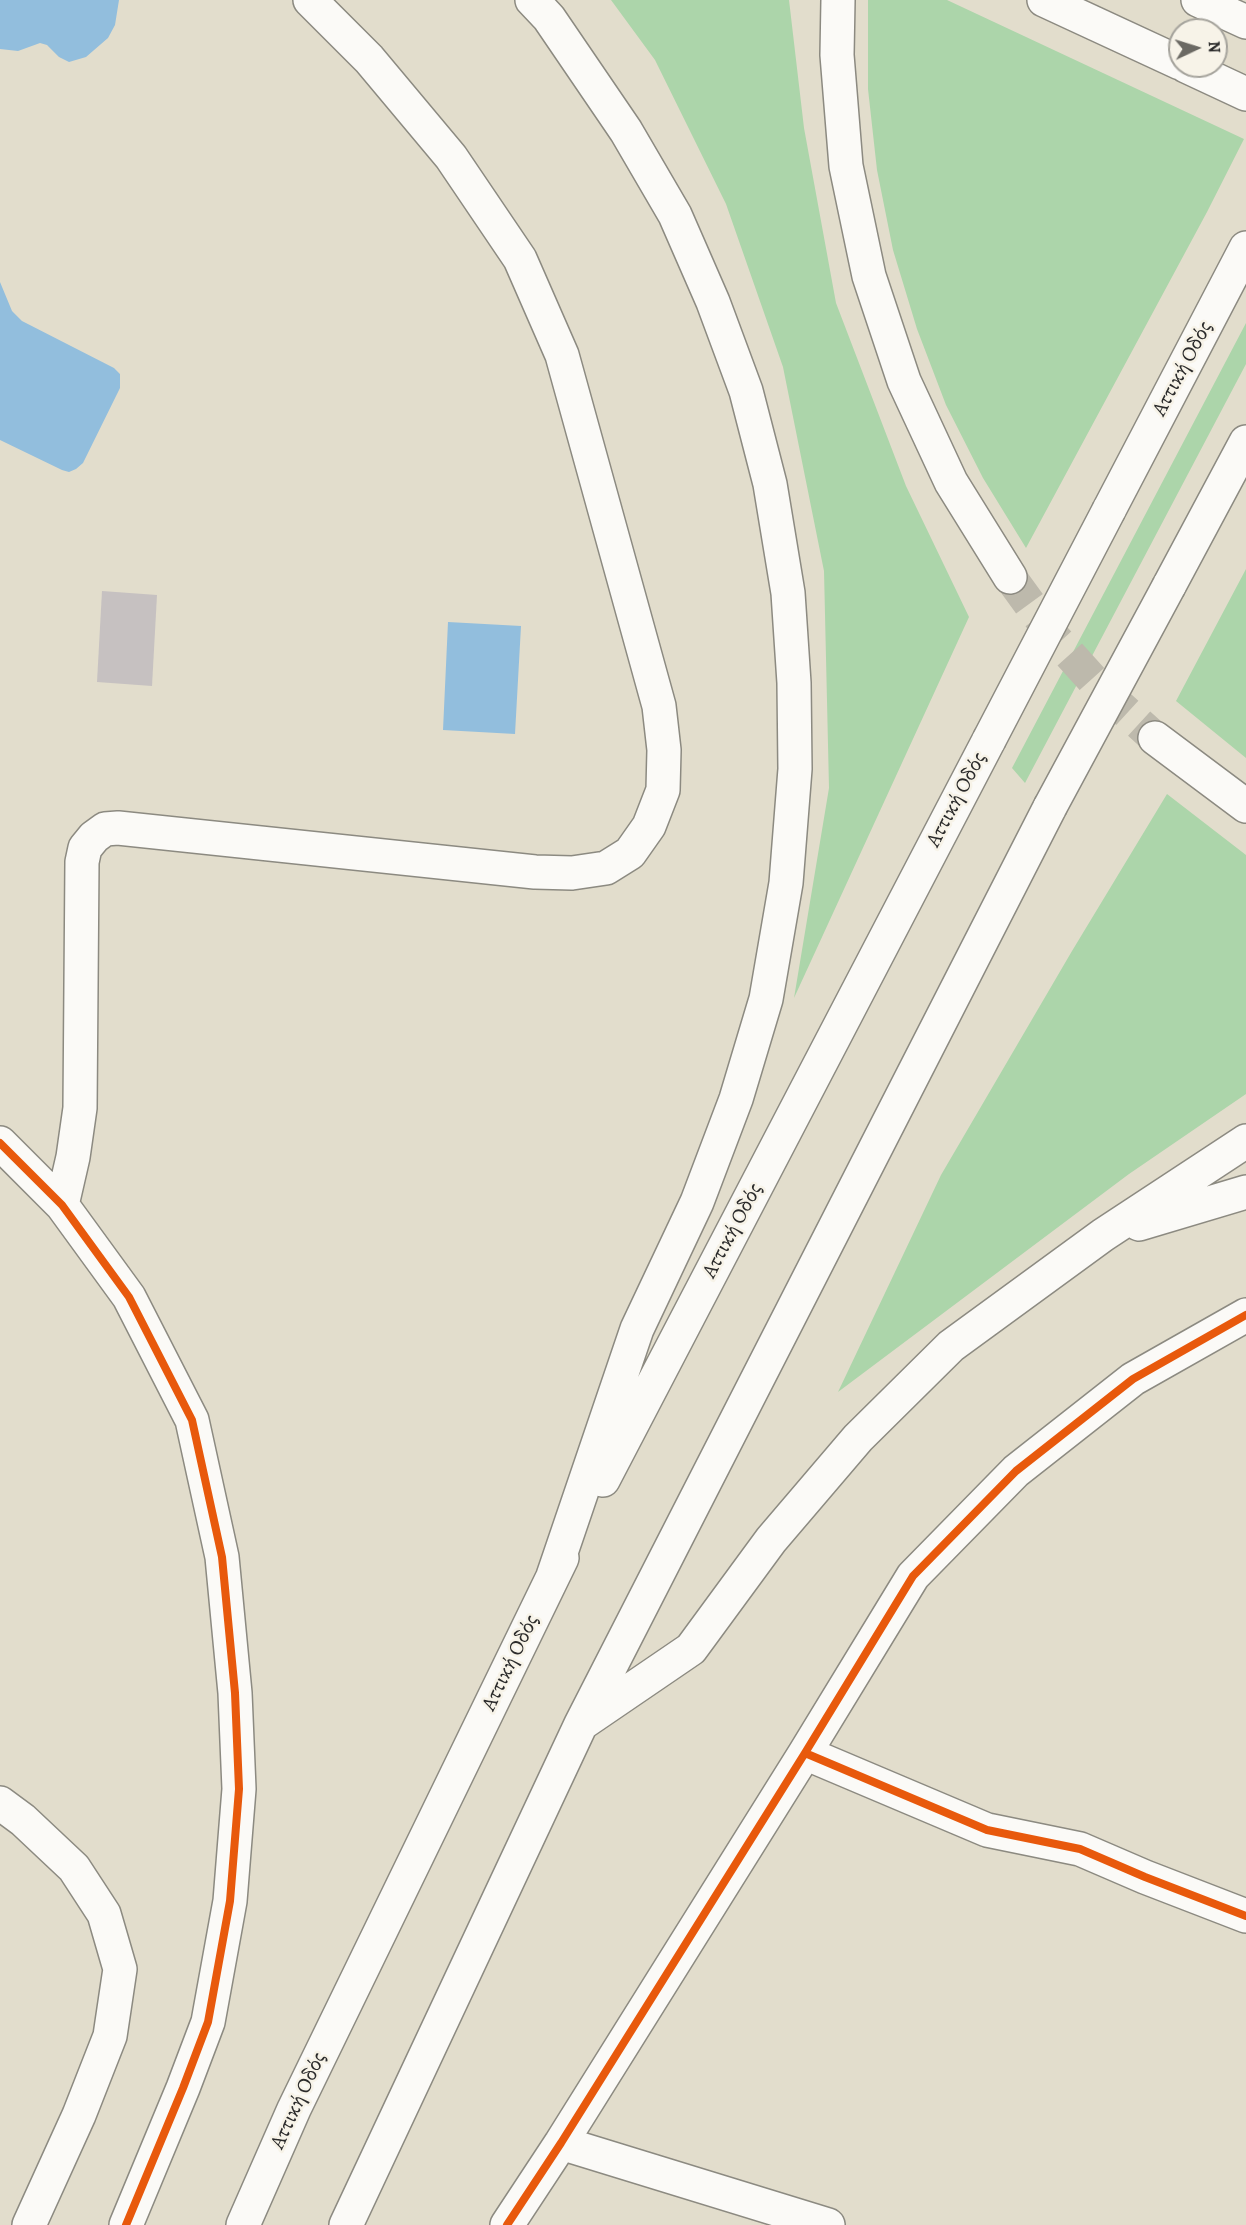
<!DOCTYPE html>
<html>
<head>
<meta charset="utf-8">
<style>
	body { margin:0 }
	#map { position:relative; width:1246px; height:2225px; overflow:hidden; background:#e2ddcc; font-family:Alegreya,serif }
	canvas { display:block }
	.north { position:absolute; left:1168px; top:18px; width:60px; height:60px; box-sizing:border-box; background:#f7f3e8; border:2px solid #a5a39c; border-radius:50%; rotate:86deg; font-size:16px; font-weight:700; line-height:24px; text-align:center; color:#2b2b2b }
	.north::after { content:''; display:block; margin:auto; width:21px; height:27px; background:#6b6963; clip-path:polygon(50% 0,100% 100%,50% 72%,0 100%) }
</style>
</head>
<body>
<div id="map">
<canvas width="1246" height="2225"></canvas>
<div class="north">N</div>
</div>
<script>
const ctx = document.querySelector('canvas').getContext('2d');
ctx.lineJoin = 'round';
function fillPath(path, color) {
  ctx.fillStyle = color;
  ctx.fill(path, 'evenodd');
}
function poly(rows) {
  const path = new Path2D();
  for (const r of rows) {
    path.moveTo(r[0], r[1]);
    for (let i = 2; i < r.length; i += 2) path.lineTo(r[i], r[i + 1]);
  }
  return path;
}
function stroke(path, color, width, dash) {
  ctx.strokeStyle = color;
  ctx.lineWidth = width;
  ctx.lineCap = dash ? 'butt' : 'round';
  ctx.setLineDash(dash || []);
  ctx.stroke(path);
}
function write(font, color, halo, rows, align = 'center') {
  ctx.font = font + ' Alegreya,serif';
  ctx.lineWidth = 5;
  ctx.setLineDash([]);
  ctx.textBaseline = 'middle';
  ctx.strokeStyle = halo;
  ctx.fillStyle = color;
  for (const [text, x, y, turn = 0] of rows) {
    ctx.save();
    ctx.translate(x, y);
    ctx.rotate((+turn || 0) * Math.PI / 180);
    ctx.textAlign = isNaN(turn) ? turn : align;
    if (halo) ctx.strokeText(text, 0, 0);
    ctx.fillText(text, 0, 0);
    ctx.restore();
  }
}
fillPath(poly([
	[611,0,789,0,804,128,836,303,906,486,969,617,794,998,829,788,824,571,783,367,726,204,655,60],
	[868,0,947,0,1244,139,1207,212,1026,548,983,478,946,405,917,329,893,250,877,170,868,89],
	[1246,323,1246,364,1025,783,1012,768],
	[1246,569,1246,758,1176,701],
	[1167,794,1246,855,1246,1094,1129,1174,838,1392,941,1175,1072,951]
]), '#acd5aa');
fillPath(poly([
	[0,0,119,0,115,25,108,38,86,57,69,62,59,57,47,45,40,43,18,51,0,49],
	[0,282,12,311,22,321,114,368,120,374,120,388,83,463,76,469,69,472,62,470,0,440],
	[448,622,521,626,515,734,443,730]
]), '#92bedd');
fillPath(poly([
	[102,591,157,595,152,686,97,682]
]), '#c6c1c1');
stroke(poly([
	[1010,577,1053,636,1101,689,1155,738]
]), '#bdb9ac', 33, [33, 16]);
const minor = poly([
	[0,1143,62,1205,129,1297,192,1420,222,1557,235,1693,239,1789,230,1901,208,2022,183,2088,126,2225],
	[62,1205,73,1157,80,1108,82,862,85,848,94,837,105,829,118,828,535,872,572,873,606,868,630,853,649,826,663,790,664,750,659,706,562,355,520,259,451,157,369,59,310,0],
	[805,1753,987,1830,1080,1849,1145,1877,1246,1916],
	[0,1803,23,1820,74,1868,104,1914,120,1969,110,2036,79,2115,29,2225],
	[561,2143,828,2225],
	[507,2225,561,2143,805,1753,913,1576,1016,1471,1133,1379,1246,1315]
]);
const highway = poly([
	[532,0,549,18,626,131,675,215,713,302,746,391,770,484,788,593,794,683,795,769,786,883,766,999,736,1099,697,1202,637,1329,553,1576],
	[838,0,837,55,846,166,869,276,904,381,951,482,1010,577],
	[1044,0,1180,63],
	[1198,0,1246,22],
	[1186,66,1246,94],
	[1109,510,1246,248],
	[1169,586,1246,442],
	[1155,738,1246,806],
	[1139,1224,1246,1192],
	[603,1480,989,740],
	[584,1722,691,1649,771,1540,858,1438,951,1346,1103,1235,1246,1141],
	[243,2225,294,2109,562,1558],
	[346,2225,581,1724,1050,807]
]);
stroke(minor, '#8c8a81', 36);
stroke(highway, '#8c8a81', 36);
stroke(minor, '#fbfaf7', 33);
stroke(highway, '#fbfaf7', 33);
const highwayBridge = poly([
	[989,740,1109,510],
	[1050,807,1169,586]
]);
stroke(highwayBridge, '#8c8a81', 36, []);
stroke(highwayBridge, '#fbfaf7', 33);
stroke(poly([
	[0,1143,62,1205,129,1297,192,1420,222,1557,235,1693,239,1789,230,1901,208,2022,183,2088,126,2225],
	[805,1753,987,1830,1080,1849,1145,1877,1246,1916],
	[507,2225,561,2143,805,1753,913,1576,1016,1471,1133,1379,1246,1315]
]), '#e8590c', 8);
write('21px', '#2b2b2b', '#f7f3e8', [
	["Αττική Οδός",1183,369,-62],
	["Αττική Οδός",957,800,-62],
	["Αττική Οδός",733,1231,-62],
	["Αττική Οδός",511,1663,-64],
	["Αττική Οδός",299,2101,-65]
]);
</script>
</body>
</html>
